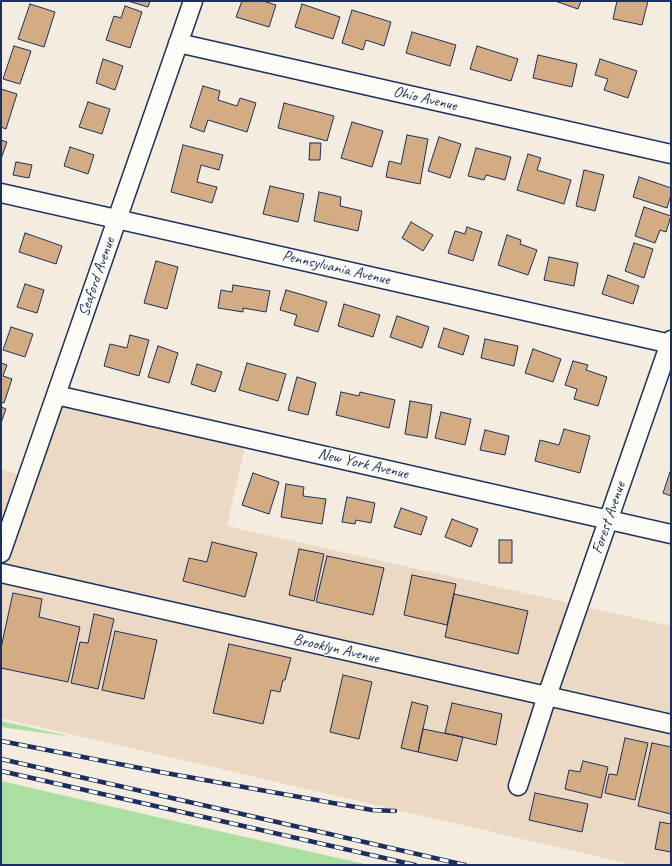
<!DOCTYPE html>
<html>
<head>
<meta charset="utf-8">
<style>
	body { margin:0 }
	#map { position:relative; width:672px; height:866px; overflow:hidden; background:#f5ece0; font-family:Caveat,sans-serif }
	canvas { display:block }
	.frame { position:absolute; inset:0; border:2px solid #1b2f5e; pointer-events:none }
</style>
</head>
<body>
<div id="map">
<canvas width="672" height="866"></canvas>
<div class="frame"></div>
</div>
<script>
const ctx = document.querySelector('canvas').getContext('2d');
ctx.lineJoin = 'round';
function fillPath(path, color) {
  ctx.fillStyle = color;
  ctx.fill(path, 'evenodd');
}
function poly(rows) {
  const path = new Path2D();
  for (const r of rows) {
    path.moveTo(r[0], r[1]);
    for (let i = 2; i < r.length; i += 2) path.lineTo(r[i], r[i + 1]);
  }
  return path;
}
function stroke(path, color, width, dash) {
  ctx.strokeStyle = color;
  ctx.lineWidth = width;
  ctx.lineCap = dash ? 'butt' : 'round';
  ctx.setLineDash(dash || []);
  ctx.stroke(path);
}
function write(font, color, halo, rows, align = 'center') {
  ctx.font = font + ' Caveat,sans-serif';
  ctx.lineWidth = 3;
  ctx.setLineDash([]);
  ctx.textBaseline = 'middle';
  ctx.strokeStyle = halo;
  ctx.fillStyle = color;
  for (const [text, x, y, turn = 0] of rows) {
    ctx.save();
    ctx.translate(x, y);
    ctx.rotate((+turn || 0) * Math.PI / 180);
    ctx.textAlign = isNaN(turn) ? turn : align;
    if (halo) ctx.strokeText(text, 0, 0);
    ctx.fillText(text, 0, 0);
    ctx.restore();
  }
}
fillPath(poly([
	[54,401,245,447,227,526,671,626,671,865,634,865,1,718,1,469,32,479]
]), '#ebd9c4');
fillPath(poly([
	[1,721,73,737,1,727],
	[1,781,170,820,369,865,1,865]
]), '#abdfa1');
const building = poly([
	[128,1,150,1,148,7,128,1],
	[242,1,263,1,276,5,269,27,236,17,242,1],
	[555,1,581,1,578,9,555,1],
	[617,1,648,1,642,25,613,19,617,1],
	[30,4,55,12,44,47,18,39,30,4],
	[302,4,340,17,333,39,295,27,302,4],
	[125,6,142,12,130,48,106,40,114,16,121,18,125,6],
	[352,10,391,22,384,46,366,40,363,50,342,43,352,10],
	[412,32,456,45,450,66,406,53,412,32],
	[14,46,31,51,20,84,3,79,14,46],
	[477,46,518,59,511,81,470,69,477,46],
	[538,55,577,64,572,87,533,78,538,55],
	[103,59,123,66,115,90,96,83,103,59],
	[600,59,637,71,628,98,604,90,608,79,595,75,600,59],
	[203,86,220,91,218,100,237,106,240,98,256,103,247,132,208,120,204,132,190,127,203,86],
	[1,89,17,94,6,129,1,127,1,89],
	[88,102,110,109,102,134,79,127,88,102],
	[284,103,334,116,327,141,278,128,284,103],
	[352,122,383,131,372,167,341,158,352,122],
	[407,135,428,139,420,184,386,177,389,161,401,164,407,135],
	[439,137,461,144,450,178,428,171,439,137],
	[1,140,7,142,1,159,1,140],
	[310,143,321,143,320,160,309,160,310,143],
	[183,145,223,155,219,170,201,165,197,182,217,187,212,203,171,192,183,145],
	[70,147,94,155,88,174,64,166,70,147],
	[476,148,511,157,505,180,486,175,484,180,468,176,476,148],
	[528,154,541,158,537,170,571,180,564,204,517,190,528,154],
	[16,162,32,165,29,178,13,175,16,162],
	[584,170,604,175,595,211,576,206,584,170],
	[639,177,671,188,671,195,667,208,633,197,639,177],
	[270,186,304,194,298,222,263,214,270,186],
	[319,192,341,197,340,206,362,211,358,231,314,221,319,192],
	[644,207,671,216,666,232,660,230,655,243,635,236,644,207],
	[411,222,433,235,423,251,402,238,411,222],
	[467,227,482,232,473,261,448,253,455,231,465,234,467,227],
	[25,233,62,246,56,264,19,252,25,233],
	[507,235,521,240,520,244,537,250,528,275,498,265,507,235],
	[634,243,653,249,644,278,625,271,634,243],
	[549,257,578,263,574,286,544,280,549,257],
	[156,261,178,267,167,309,144,303,156,261],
	[608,275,639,286,633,304,602,294,608,275],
	[25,284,44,290,37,313,17,307,25,284],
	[233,285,270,291,266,312,243,308,243,312,218,308,221,290,232,292,233,285],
	[286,290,327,302,318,332,294,325,297,315,280,310,286,290],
	[344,304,380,315,373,337,338,326,344,304],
	[397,316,429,327,422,348,390,337,397,316],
	[11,327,33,334,25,357,3,350,11,327],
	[444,328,469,336,463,355,438,347,444,328],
	[130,335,149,340,139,376,104,366,110,344,127,348,130,335],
	[485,339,518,346,514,366,481,358,485,339],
	[158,346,178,353,169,383,148,377,158,346],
	[533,349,561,359,553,382,525,373,533,349],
	[573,361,588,365,586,370,607,377,598,406,574,399,577,389,565,385,573,361],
	[1,363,7,365,3,376,12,379,4,403,1,402,1,363],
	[247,363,286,374,278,401,239,390,247,363],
	[197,364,222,372,215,392,191,384,197,364],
	[297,377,316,383,308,415,288,410,297,377],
	[341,392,359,396,360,392,395,400,389,428,336,415,341,392],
	[410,401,432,405,427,438,405,434,410,401],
	[1,407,6,409,1,423,1,407],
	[441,412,471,419,465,445,435,438,441,412],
	[564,429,590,436,580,473,535,461,540,440,559,445,564,429],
	[485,430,509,436,505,455,480,450,485,430],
	[671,469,671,496,663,493,671,469],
	[253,473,279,482,269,514,242,505,253,473],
	[286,484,304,487,303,496,326,499,322,524,281,517,286,484],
	[347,497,375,503,371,523,356,520,355,524,342,522,347,497],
	[401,508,427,517,421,535,394,527,401,508],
	[452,519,478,529,471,547,445,537,452,519],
	[499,540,512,540,512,563,499,563,499,540],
	[212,542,257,553,245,597,183,581,189,558,207,562,212,542],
	[299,549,324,554,314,601,289,595,299,549],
	[327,556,384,568,373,615,316,602,327,556],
	[412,575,456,584,447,625,404,615,412,575],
	[13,593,42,599,39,617,80,627,68,682,1,668,1,648,13,593],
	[454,594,528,611,518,654,445,637,454,594],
	[94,614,114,619,98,689,71,683,80,642,88,643,94,614],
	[115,631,157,640,144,699,102,690,115,631],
	[229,644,291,658,285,680,283,680,280,692,271,690,263,724,213,713,229,644],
	[343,675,372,682,359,739,330,732,343,675],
	[412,702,428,706,418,752,401,748,412,702],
	[452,703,502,714,496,745,445,733,452,703],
	[423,729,463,737,457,761,418,752,423,729],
	[625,738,648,743,635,800,605,793,609,774,617,775,625,738],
	[652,743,671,747,671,814,638,806,652,743],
	[583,761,608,767,601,798,565,789,569,770,580,772,583,761],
	[535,793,588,804,582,832,529,820,535,793],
	[660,822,671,824,671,852,655,849,660,822]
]);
fillPath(building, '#d3ac84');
stroke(building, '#1b2f5e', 1);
const minor = poly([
	[178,43,671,154],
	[1,193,671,344],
	[56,395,671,534],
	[1,553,193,1],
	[1,573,671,724],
	[518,786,547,696,671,340]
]);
stroke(minor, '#1b2f5e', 21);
stroke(minor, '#fdfcf7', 18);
const rail = poly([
	[1,741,160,772,372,810,395,811],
	[1,759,465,865],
	[1,771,415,865]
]);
stroke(rail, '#1b2f5e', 4.5);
stroke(rail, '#fdfcf7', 3, [9]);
write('16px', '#1b2f5e', '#fdfcf7', [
	["Ohio Avenue",425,99,13],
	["Pennsylvania Avenue",336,268,13],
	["Seaford Avenue",97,277,-71],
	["New York Avenue",363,464,13],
	["Forest Avenue",609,518,-71],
	["Brooklyn Avenue",336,649,13]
]);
</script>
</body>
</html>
